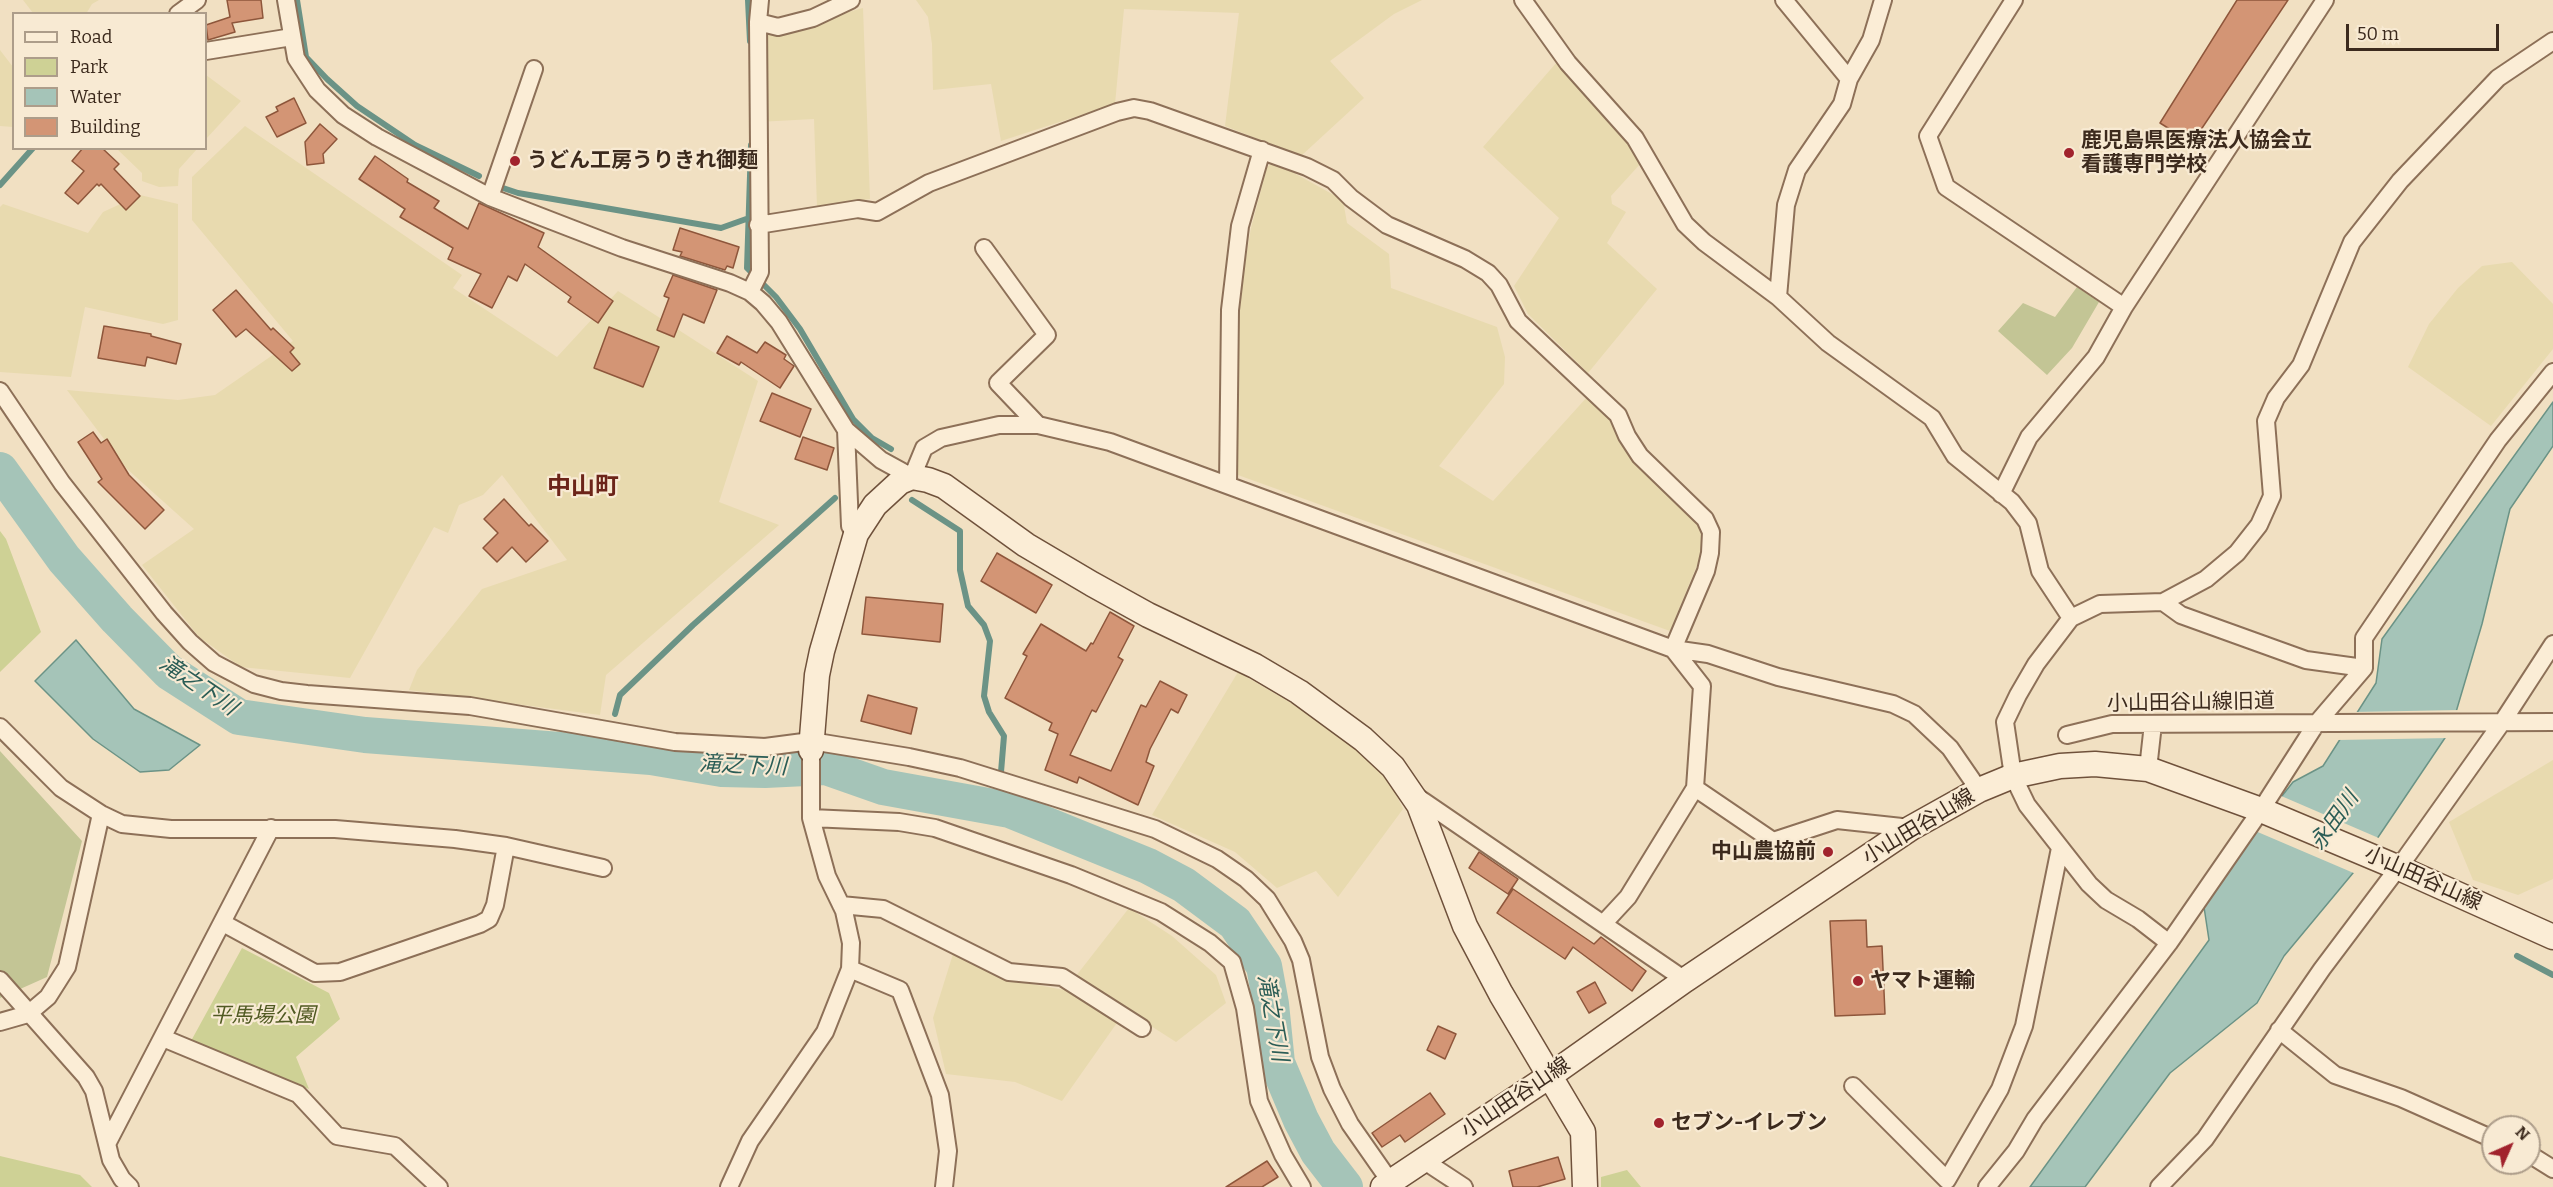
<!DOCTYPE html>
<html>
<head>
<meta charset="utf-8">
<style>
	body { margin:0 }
	#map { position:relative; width:2553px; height:1187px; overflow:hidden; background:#f1e0c2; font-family:Bitter,serif }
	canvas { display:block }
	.legend { position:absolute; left:12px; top:12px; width:195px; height:138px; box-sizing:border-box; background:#f8ead3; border:2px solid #ad9d8a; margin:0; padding:8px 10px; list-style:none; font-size:18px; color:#3c2a1d }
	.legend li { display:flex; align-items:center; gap:12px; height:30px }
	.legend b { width:30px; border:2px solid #ad9d8a }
	.north { position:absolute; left:2481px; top:1115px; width:60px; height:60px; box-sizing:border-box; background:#f8ead3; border:2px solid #ad9d8a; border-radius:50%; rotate:45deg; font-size:16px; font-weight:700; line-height:24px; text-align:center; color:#3c2a1d }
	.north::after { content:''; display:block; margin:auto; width:21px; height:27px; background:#a1232d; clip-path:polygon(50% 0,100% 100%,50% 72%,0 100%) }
	.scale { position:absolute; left:2346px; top:24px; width:153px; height:27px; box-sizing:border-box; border:3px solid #3c2a1d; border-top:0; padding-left:8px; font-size:18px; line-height:21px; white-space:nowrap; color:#3c2a1d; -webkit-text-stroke:4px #f8ead3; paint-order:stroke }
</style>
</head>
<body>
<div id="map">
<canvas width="2553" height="1187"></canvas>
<ul class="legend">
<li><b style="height:8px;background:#fbedd6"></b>Road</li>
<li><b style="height:16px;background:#ced195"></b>Park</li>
<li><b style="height:16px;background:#a5c4b8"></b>Water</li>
<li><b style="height:16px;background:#d39575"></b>Building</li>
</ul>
<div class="north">N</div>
<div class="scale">50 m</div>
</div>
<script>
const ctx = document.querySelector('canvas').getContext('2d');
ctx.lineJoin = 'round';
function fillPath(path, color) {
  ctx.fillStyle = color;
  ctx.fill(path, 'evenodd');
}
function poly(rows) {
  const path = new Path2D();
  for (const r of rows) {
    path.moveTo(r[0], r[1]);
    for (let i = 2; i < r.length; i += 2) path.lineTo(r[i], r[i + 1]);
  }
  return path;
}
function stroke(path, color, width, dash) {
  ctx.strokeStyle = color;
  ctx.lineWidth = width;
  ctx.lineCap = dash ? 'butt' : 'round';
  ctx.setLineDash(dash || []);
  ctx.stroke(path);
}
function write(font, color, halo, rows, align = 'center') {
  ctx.font = font + ' Bitter,"Noto Sans JP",serif';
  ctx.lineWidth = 4.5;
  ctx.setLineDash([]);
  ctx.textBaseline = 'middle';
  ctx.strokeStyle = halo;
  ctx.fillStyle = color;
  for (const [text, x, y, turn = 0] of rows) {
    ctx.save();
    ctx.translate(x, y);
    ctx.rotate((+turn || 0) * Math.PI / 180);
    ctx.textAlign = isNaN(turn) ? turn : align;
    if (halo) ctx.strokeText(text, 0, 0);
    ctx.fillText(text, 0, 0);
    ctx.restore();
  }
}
fillPath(poly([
	[23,0,99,0,92,4,86,14,33,13],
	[916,0,1422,0,1394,14,1330,61,1364,98,1301,156,1225,126,1239,13,1124,9,1115,104,1001,141,991,84,933,90,932,44,928,17],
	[863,8,870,199,817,207,814,119,758,122,764,35],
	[0,50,13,67,13,127,0,126],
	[1557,62,1623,133,1642,162,1611,196,1612,204,1626,212,1607,243,1657,289,1588,373,1528,314,1514,286,1559,218,1483,147],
	[206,75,241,101,206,139],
	[245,126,462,275,453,288,557,357,618,291,758,381,719,502,779,525,606,675,600,715,409,690,417,670,482,589,567,560,502,475,483,495,459,505,448,533,434,527,350,678,241,667,199,637,142,565,194,529,126,468,67,390,178,400,215,395,293,341,192,220,192,177],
	[117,149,197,149,179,169,178,186,159,187,142,181,142,173],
	[1274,162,1343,200,1347,223,1389,254,1391,288,1497,327,1505,357,1504,384,1439,466,1493,501,1588,396,1618,425,1697,516,1702,531,1702,553,1670,631,1238,475,1235,393,1237,311,1251,228,1267,167],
	[140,195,178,204,178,320,163,324,85,307,71,377,0,372,0,207,3,204,88,233,103,212],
	[2512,262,2553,304,2553,349,2491,426,2408,367,2429,324,2458,288,2482,266],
	[1238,672,1296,706,1370,760,1393,788,1403,809,1338,897,1316,871,1277,888,1235,852,1152,815],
	[2553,760,2553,879,2518,895,2473,880,2449,822],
	[1129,908,1172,936,1216,975,1226,1003,1176,1042,1126,1010,1062,1101,1015,1082,946,1074,933,1018,953,954,1008,980,1065,990]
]), '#e8daaf');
fillPath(poly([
	[0,531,6,539,41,632,0,672],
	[242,948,329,993,340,1019,296,1057,309,1089,191,1041],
	[0,1156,80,1175,92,1187,0,1187],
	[1627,1170,1641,1187,1601,1187,1601,1177]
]), '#ced195');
fillPath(poly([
	[2077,287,2099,302,2072,348,2047,375,1998,331,2023,303,2055,317],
	[0,751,82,841,47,977,0,998]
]), '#c3c595');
const water = poly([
	[2553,402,2553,446,2510,509,2482,624,2451,729,2358,867,2284,956,2257,1003,2170,1073,2085,1187,2030,1187,2209,940,2204,907,2259,825,2293,782,2323,766,2376,683,2382,639,2553,402],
	[76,640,134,709,200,745,169,770,140,772,93,739,35,681,76,640]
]);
fillPath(water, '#a5c4b8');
stroke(water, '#6b9386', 1.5);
fillPath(poly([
	[2460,710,2449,738,2337,740,2354,712],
	[2279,795,2381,839,2356,874,2253,830]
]), '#f1e0c2');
stroke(poly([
	[297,0,306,57,327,79,357,106,415,145,479,176],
	[748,0,750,41],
	[751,145,747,268,776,297,800,329,853,419,872,438,891,449],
	[0,185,33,148],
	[503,188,518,193,721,228,749,218],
	[912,500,960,531,960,570,968,606,984,625,990,641,984,696,989,712,1004,736,998,808],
	[615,714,620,695,693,625,835,498],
	[606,754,607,747],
	[2517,956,2553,975]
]), '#6b9386', 6);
stroke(poly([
	[0,470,64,559,117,619,169,672,239,717,365,735,651,757,722,769,765,770,826,767,883,787,1010,810,1148,866,1184,885,1235,923,1264,966,1271,1004,1277,1063,1301,1120,1318,1152,1345,1187]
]), '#a5c4b8', 36);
const building = poly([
	[227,0,261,0,263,18,232,23,235,32,208,40,206,25,230,17,227,0],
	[2237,0,2288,0,2192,143,2160,123,2237,0],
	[294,98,306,123,277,137,266,117,278,111,276,107,294,98],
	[320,124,337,139,323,154,324,163,307,165,305,142,320,124],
	[83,148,102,148,119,164,114,169,140,196,126,210,101,184,99,186,97,184,78,204,65,193,84,171,72,161,83,148],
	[375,156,408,179,407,182,439,201,434,208,468,229,479,203,544,233,538,247,613,301,598,323,568,302,571,297,525,264,517,281,508,276,492,308,469,296,481,274,448,259,453,248,400,217,405,209,359,179,375,156],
	[680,228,739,247,733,268,727,266,725,270,680,256,682,252,673,250,680,228],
	[673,275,717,290,704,323,683,314,674,337,657,330,669,298,664,296,673,275],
	[236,290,271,330,273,328,294,348,290,352,300,364,292,371,246,329,236,337,213,310,236,290],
	[104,326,151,334,151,336,181,344,176,364,147,357,145,366,98,358,104,326],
	[609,327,659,347,643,387,594,368,609,327],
	[727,336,757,353,765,342,786,355,784,359,794,366,780,388,741,362,739,365,717,353,727,336],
	[772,393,811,409,800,437,760,421,772,393],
	[93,432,101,443,107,439,129,475,164,510,145,529,98,482,102,479,78,442,93,432],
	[803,437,834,448,827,470,795,459,803,437],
	[504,499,529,526,531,524,548,541,526,562,512,547,497,562,483,548,498,533,484,519,504,499],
	[997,553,1052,585,1036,613,981,581,997,553],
	[866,597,943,604,940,642,862,634,866,597],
	[1110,612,1134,626,1118,657,1123,660,1096,712,1092,710,1070,755,1111,771,1141,705,1146,707,1160,681,1187,695,1178,713,1171,709,1150,749,1146,762,1154,766,1138,805,1079,777,1077,783,1045,770,1058,734,1049,730,1052,723,1005,698,1027,656,1023,654,1041,624,1086,651,1091,643,1093,644,1110,612],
	[868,695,917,708,911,734,861,721,868,695],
	[1479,852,1518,879,1508,894,1469,868,1479,852],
	[1513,889,1594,944,1601,937,1646,971,1632,991,1573,947,1565,959,1497,913,1513,889],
	[1866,920,1867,947,1882,946,1885,1014,1835,1016,1830,921,1866,920],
	[1595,982,1606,1003,1589,1013,1577,992,1595,982],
	[1438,1026,1456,1034,1445,1059,1427,1050,1438,1026],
	[1430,1093,1445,1114,1405,1142,1400,1135,1382,1147,1372,1133,1430,1093],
	[1558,1157,1565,1179,1537,1187,1513,1187,1509,1171,1558,1157],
	[1267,1161,1278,1177,1262,1187,1226,1187,1267,1161]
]);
fillPath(building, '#d39575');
stroke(building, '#8e563b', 1.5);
const street = poly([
	[286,0,296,58,317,90,343,115,377,137,490,197,622,248,730,283,750,292,763,303,779,322,846,430,881,460,912,477,924,448,941,438,999,425,1038,425,1110,442,1673,649,1708,654,1778,677,1893,704,1914,714,1950,748,1979,790],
	[1523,0,1568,63,1635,138,1685,224,1704,242,1778,297,1828,343,1932,418,1955,456,2012,502,2028,523,2040,571,2071,618],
	[2014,0,1928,136,1946,187,2124,307],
	[178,14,197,0],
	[758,22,778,27,813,18,851,0],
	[206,51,292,37],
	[1849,79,1871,40,1883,0],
	[490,197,534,69],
	[758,225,858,209,877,212,929,183,1117,112,1134,108,1150,111,1307,167,1333,180,1351,198,1387,225,1465,259,1488,273,1499,285,1518,321,1618,415,1627,436,1640,456,1705,519,1711,532,1710,553,1706,571,1673,649,1702,686,1695,788,1628,897,1603,924],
	[984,248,1047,335,998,383,1038,425],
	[750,292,760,272,758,22,760,0],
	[1778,297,1786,205,1797,170,1842,104,1849,79,1784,0],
	[0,391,62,483,164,613,190,642,214,663,254,684,281,691,307,694,470,706,675,742,765,747,811,741,909,757,960,768,1155,829,1217,859,1246,879,1267,899,1293,941,1301,960,1320,1057,1332,1089,1350,1124,1394,1187],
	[846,430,850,526,856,534],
	[1228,485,1230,310,1240,226,1262,150],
	[2001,494,2029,437,2096,357,2124,307,2325,0],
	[2163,602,2181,615,2306,660,2364,668],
	[0,727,61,788,101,814,122,824,171,829,335,829,455,839,506,846,603,868],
	[2067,735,2112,724,2553,722],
	[2148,769,2153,724],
	[1695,788,1773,841,1837,820,1911,828],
	[1416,796,1685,980],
	[811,818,899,822,935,828,1071,875,1161,912,1210,943,1232,962,1245,1008,1259,1101,1283,1155,1302,1187],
	[841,905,883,909,1009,972,1062,977,1142,1028],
	[223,923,315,973,340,972,480,924,489,919,495,905,506,846],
	[2169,943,2138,919,2106,900,2089,884,2027,805,2013,776,2005,722,2018,695,2036,664,2071,618,2100,604,2163,602,2206,579,2237,553,2259,525,2272,496,2266,421,2276,398,2301,365,2352,242,2400,181,2498,78,2553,41],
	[850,969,900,990,940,1095,948,1151,944,1187],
	[0,980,86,1077,94,1091,111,1160,122,1179,130,1187],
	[0,1022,28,1014,48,997,67,967,101,814],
	[2279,1030,2335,1075,2401,1098,2493,1139],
	[163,1038,298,1094,337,1136,395,1146,439,1187],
	[1853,1086,1947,1180,2000,1089,2024,1026,2060,848],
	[107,1144,271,828],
	[2529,1154,2553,1169],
	[1423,1160,1464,1187],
	[729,1187,750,1141,825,1032,850,969,851,943,844,911,827,876,811,818,811,750],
	[1987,1187,2016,1151,2035,1119,2169,943,2261,810,2316,724,2364,668,2364,638,2498,440,2553,372],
	[2159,1187,2205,1139,2322,969,2407,856,2503,721,2553,644]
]);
const secondary = poly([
	[811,750,817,675,822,651,856,534,875,505,900,482,912,477,928,480,944,486,1026,545,1092,584,1148,615,1255,666,1299,692,1363,739,1393,767,1419,805,1465,926,1501,994,1583,1132,1585,1187],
	[1383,1187,1551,1075,1685,980,1911,828,1979,790,2013,776,2060,766,2095,764,2148,769,2261,810,2399,868,2553,937]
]);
stroke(street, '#8d7058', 20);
stroke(secondary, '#6f513b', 27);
stroke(street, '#fbedd6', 16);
stroke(secondary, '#fbedd6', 24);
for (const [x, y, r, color] of [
	[2069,153,6,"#a1232d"],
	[515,161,6,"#a1232d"],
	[1828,852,6,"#a1232d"],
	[1858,981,6,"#a1232d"],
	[1659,1123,6,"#a1232d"]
]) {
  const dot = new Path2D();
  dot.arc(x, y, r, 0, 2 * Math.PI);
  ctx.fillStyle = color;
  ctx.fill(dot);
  stroke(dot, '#f8ead3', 2);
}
write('bold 21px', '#3c2a1d', '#f8ead3', [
	["鹿児島県医療法人協会立",2081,141],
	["看護専門学校",2081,165],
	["うどん工房うりきれ御麺",527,161],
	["中山農協前",1816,852,"right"],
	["ヤマト運輸",1870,981],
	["セブン-イレブン",1671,1123]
], 'left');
write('21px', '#3c2a1d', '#f8ead3', [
	["小山田谷山線旧道",2191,703,-1],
	["小山田谷山線",1919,827,-31],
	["小山田谷山線",2423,879,24],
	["小山田谷山線",1516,1098,-34]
]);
write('italic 21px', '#505a22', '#f8ead3', [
	["平馬場公園",263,1016]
]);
write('italic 22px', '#2b5d56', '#f8ead3', [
	["滝之下川",198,686,34],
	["滝之下川",743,766,2],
	["永田川",2335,821,-55],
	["滝之下川",1272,1018,80]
]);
write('bold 24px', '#6c2419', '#f8ead3', [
	["中山町",583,487]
]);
</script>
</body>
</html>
